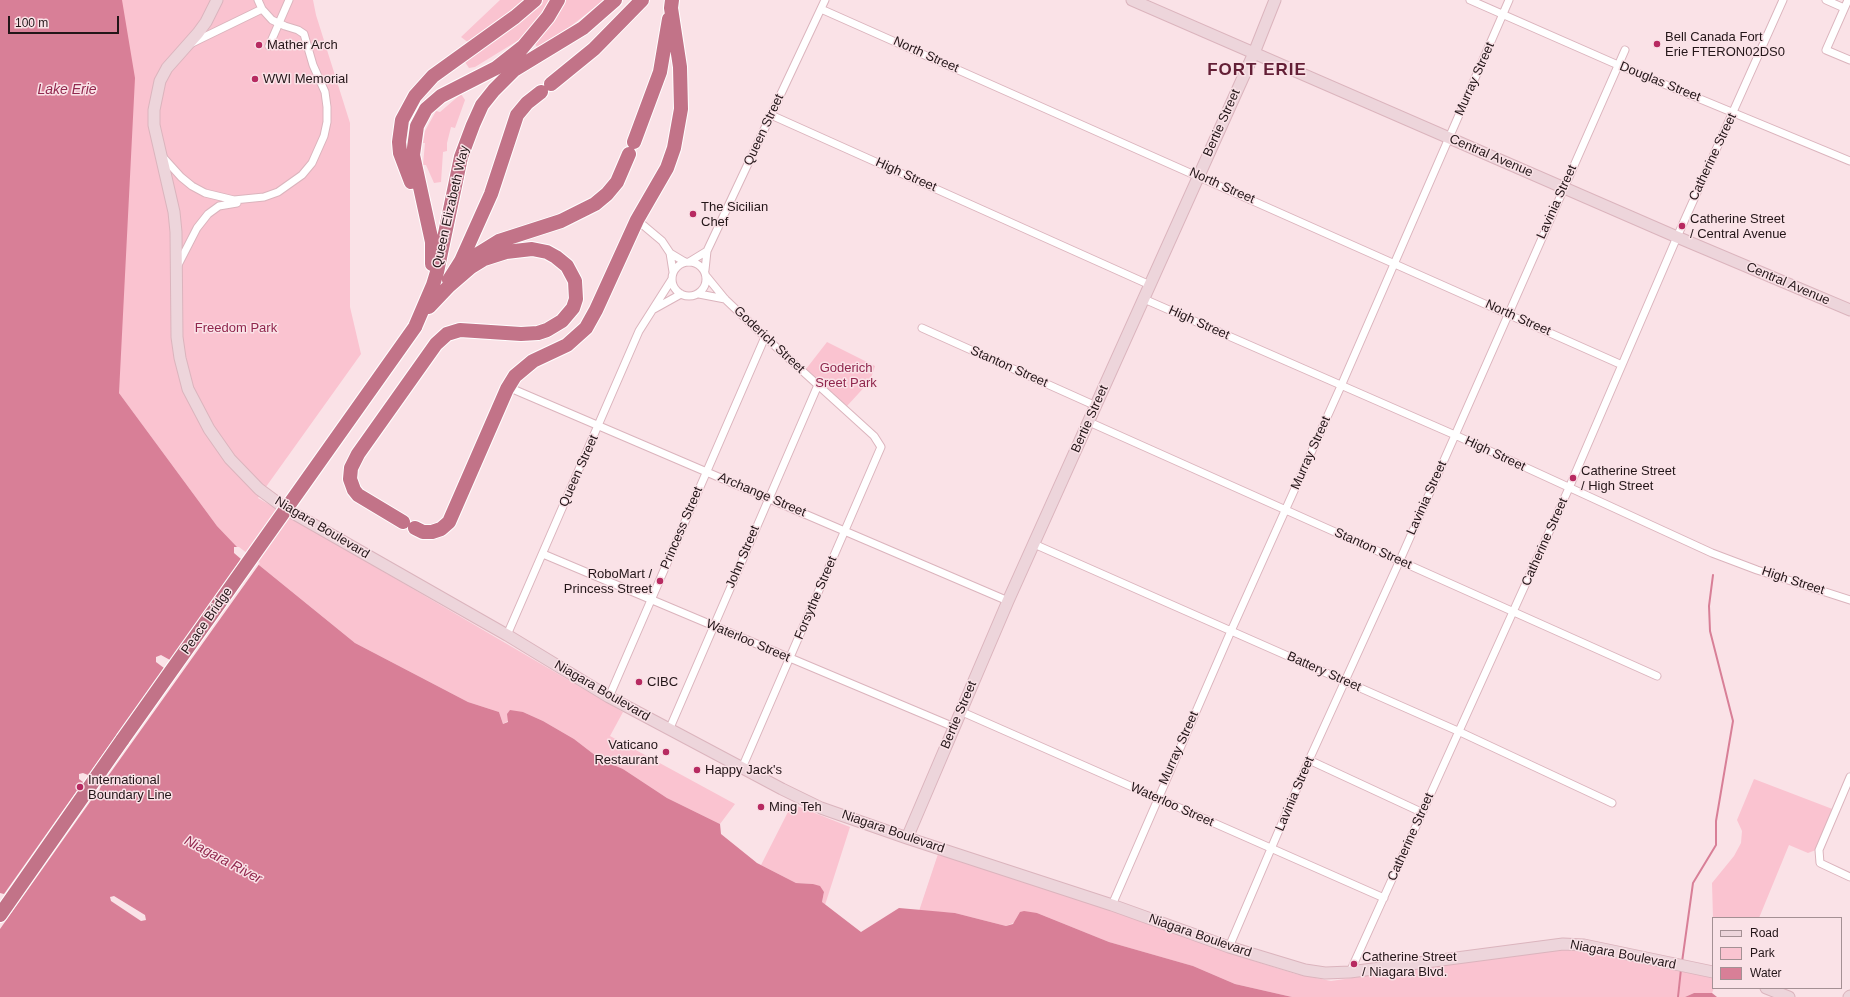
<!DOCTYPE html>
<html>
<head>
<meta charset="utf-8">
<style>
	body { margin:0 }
	#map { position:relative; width:1850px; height:997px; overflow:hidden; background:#fae2e7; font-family:Helvetica,sans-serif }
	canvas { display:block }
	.legend { position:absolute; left:1712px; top:917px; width:130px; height:72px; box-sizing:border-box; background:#fae2e7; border:1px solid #a49094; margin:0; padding:5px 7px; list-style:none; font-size:12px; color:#231518 }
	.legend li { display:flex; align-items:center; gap:8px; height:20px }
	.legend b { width:20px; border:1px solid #a49094 }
	.scale { position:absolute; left:8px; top:16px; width:111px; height:18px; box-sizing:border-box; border:2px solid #231518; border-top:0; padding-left:5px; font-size:12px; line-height:14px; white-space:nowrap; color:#231518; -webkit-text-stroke:3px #fae2e7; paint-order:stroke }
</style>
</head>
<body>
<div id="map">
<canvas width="1850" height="997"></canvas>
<ul class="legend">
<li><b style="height:5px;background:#edd5db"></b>Road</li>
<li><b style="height:11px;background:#fac3d0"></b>Park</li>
<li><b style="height:11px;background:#d87f97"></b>Water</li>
</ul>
<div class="scale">100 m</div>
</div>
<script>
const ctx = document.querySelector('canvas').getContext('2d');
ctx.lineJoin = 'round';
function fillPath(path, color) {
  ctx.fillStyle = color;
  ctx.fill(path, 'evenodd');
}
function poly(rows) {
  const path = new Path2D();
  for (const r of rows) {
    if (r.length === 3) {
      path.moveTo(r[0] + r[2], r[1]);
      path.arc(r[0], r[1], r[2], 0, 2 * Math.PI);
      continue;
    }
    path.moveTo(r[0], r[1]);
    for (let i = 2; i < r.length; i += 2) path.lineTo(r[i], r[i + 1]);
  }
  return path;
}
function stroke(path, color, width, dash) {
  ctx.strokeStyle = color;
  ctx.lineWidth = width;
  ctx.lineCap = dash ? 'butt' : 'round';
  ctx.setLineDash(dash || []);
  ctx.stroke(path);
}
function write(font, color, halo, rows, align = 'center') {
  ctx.font = font + ' Helvetica,sans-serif';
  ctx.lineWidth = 3;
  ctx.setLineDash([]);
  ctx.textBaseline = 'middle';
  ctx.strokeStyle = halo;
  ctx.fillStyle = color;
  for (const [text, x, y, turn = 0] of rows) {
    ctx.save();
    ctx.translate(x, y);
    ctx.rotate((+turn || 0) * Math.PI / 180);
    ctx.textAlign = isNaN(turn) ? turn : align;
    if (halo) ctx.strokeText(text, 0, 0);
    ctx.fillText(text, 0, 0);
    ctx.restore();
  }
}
fillPath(poly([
	[115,0,313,0,316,15,350,123,350,307,361,354,258,498,623,712,610,736,735,804,720,824,667,798,623,769,600,759,574,739,543,721,523,712,503,724,499,712,468,702,355,643,238,548,217,526,119,393],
	[500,0,528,0,469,43,461,37],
	[542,0,552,0,527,35,475,67,469,68,465,62],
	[563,0,604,0,571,26,537,47,535,44,544,33,545,28],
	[461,94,465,100,455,128,451,127,447,143,447,151,443,152,441,182,434,183,426,165,423,165,425,143,423,143,425,131,436,111,440,112],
	[827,342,875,366,870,381,847,406,806,369],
	[1754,779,1835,810,1821,848,1808,853,1789,845,1759,918,1713,918,1712,883,1734,856,1741,843,1742,831,1737,820],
	[792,804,850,827,825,905,822,902,824,892,813,884,796,883,761,865],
	[938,854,1119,910,1235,955,1296,974,1331,981,1560,948,1581,950,1713,977,1714,988,1712,993,1694,993,1685,997,1292,997,1235,984,1193,966,1109,942,1037,913,1006,926,955,913,919,911]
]), '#fac3d0');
fillPath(poly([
	[0,0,122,0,135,78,119,393,217,526,238,548,355,643,468,702,499,712,503,724,508,722,507,714,510,710,523,712,543,721,574,739,600,759,623,769,667,798,720,824,721,834,757,863,796,883,813,884,820,886,824,892,822,902,861,932,899,908,955,913,1006,926,1013,924,1020,912,1024,911,1037,913,1109,942,1193,966,1235,984,1292,997,0,997],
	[1694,993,1712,993,1717,997,1685,997]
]), '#d87f97');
fillPath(poly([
	[234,547,239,547,260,563,101,786,99,791,97,792,0,929,0,893,4,894,83,782,79,779,79,774,83,773,88,775,164,668,156,662,156,657,161,655,170,660,241,559,234,553],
	[114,896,145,915,146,920,141,921,111,901,110,897]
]), '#fae2e7');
stroke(poly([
	[1682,962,1693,883,1716,845,1716,821,1733,721,1710,631,1709,606,1713,575],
	[1678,997,1681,969]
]), '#d87f97', 2);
const street = poly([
	[1470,0,1618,65,1850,161],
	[1826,0,1844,8],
	[1848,0,1826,50,1850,60],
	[821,9,1622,365],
	[192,43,262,9],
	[269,46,289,0],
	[771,115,1150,285],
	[162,156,181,177,192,186,205,193,234,200,264,197,278,192,302,175,312,163,324,136,327,122,327,107,325,92,313,65,304,34,298,30,285,26,272,20,262,9,258,0],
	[637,220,662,241,670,253,673,272],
	[670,253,685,262],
	[689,279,17],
	[689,262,707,251],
	[178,265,197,228,208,214,219,206,237,203],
	[705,270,707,251,825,0],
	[707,277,725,299,765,337,874,436,881,447,742,768],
	[699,294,725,299],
	[1144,299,1455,435,1712,553,1757,570,1850,600],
	[654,309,681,294],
	[922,328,1096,406],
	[515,390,1008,601],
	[1089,422,1657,676],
	[1034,544,1460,732,1612,803],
	[543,554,954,727],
	[507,635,639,331,672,279],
	[609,697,765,337],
	[960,711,1384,898],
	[669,730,818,385],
	[1309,760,1421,812],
	[1850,777,1819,850,1820,863,1850,877],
	[1112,905,1231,631,1341,386,1509,0],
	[1229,947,1309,760,1400,560,1625,50],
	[1350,972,1569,488,1677,237,1783,0]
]);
const secondary = poly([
	[217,0,206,22,198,33,167,68,160,81,154,110,154,125,174,212,176,232,177,337,180,358,188,389,209,429,230,459,259,489,286,509,507,635,609,697,782,789,821,808,907,838,1112,905,1229,947,1305,970,1325,973,1350,972,1563,944,1584,945,1713,972],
	[1132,0,1677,237,1850,310],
	[907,838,1008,601,1254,53,1275,0],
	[1766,988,1789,997],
	[1849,997,1850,996]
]);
const highway = poly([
	[518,53,548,17,558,0],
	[551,84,594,49,642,0],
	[634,142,660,72,669,19],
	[411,182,400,153,399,142,402,120,415,96,433,76,515,17,535,0],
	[470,259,499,241,561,221,595,204,607,194,617,182,629,154],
	[432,264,432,242,413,155,417,126,426,109,441,96,496,68,524,46],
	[449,280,461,261,491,194,517,115,527,103,541,92],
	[415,327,433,285,437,272,461,157,473,125,482,105,494,90,514,70,583,28,615,0],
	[403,522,358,495,354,490,350,479,351,468,358,454,436,344,447,334,460,330,521,334,538,333,547,330,562,321,573,308,576,299,575,281,567,266,556,257,547,252,532,249,506,252,484,259,471,267,449,286,429,307],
	[415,528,423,532,432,532,441,529,449,522,507,389,515,376,533,361,567,345,586,328,596,310,637,220,667,168,674,148,681,109,680,67,671,8,672,0],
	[0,915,123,739]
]);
stroke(street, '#dbb4bd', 9);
stroke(secondary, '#dbb4bd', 13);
stroke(highway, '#fff', 16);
stroke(street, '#fff', 7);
stroke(secondary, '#edd5db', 11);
stroke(highway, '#c27388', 14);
const highwayBridge = poly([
	[123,739,415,327]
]);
stroke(highwayBridge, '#fff', 16, []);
stroke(highwayBridge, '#c27388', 14);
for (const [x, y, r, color] of [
	[1657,44,4,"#b72a61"],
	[259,45,4,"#b72a61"],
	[255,79,4,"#b72a61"],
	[693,214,4,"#b72a61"],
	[1682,226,4,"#b72a61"],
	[1573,478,4,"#b72a61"],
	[660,581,4,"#b72a61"],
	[639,682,4,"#b72a61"],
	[666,752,4,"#b72a61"],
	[697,770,4,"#b72a61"],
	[80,787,4,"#b72a61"],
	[761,807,4,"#b72a61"],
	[1354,964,4,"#b72a61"]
]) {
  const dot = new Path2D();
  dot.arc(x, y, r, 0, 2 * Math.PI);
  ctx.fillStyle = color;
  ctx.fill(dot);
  stroke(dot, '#fae2e7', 1.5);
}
write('13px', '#231518', '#fae2e7', [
	["Bell Canada Fort",1665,37],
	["Erie FTERON02DS0",1665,52],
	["Mather Arch",267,45],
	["WWI Memorial",263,79],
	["The Sicilian",701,207],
	["Chef",701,222],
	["Catherine Street",1690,219],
	["/ Central Avenue",1690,234],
	["Catherine Street",1581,471],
	["/ High Street",1581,486],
	["RoboMart /",652,574,"right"],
	["Princess Street",652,589,"right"],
	["CIBC",647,682],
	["Vaticano",658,745,"right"],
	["Restaurant",658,760,"right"],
	["Happy Jack's",705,770],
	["International",88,780],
	["Boundary Line",88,795],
	["Ming Teh",769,807],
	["Catherine Street",1362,957],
	["/ Niagara Blvd.",1362,972]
], 'left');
write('13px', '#231518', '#fae2e7', [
	["North Street",926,55,24],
	["Murray Street",1475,79,-66],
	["Douglas Street",1660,82,22],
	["Bertie Street",1222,123,-66],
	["Queen Street",764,130,-65],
	["Central Avenue",1491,156,23],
	["Catherine Street",1713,157,-65],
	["High Street",906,175,24],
	["North Street",1222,186,24],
	["Lavinia Street",1557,202,-66],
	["Queen Elizabeth Way",451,207,-77],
	["Central Avenue",1788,284,23],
	["North Street",1518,318,24],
	["High Street",1199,323,24],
	["Goderich Street",769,340,43],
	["Stanton Street",1009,367,24],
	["Bertie Street",1090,419,-66],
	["Murray Street",1311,453,-66],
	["High Street",1495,454,25],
	["Queen Street",579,471,-66],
	["Archange Street",762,495,23],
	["Lavinia Street",1427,498,-66],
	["Niagara Boulevard",322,528,31],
	["Princess Street",682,528,-67],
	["Catherine Street",1545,542,-66],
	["Stanton Street",1373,549,24],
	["John Street",743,557,-67],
	["High Street",1793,581,18],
	["Forsythe Street",816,598,-67],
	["Peace Bridge",207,621,-55],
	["Waterloo Street",748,641,23],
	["Battery Street",1324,672,24],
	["Niagara Boulevard",602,691,30],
	["Bertie Street",959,715,-67],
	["Murray Street",1179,748,-66],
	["Lavinia Street",1295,794,-67],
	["Waterloo Street",1172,805,24],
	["Niagara Boulevard",893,832,19],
	["Catherine Street",1411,837,-66],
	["Niagara Boulevard",1200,936,19],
	["Niagara Boulevard",1623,955,11]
]);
write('13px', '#90264d', '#fae2e7', [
	["Freedom Park",236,328],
	["Goderich",846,368],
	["Sreet Park",846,383]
]);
write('italic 14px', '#92284e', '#fae2e7', [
	["Lake Erie",67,90],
	["Niagara River",223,860,28]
]);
ctx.letterSpacing = '1px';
write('bold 17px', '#631f36', '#fae2e7', [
	["FORT ERIE",1257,70]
]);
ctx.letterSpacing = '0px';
</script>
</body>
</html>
